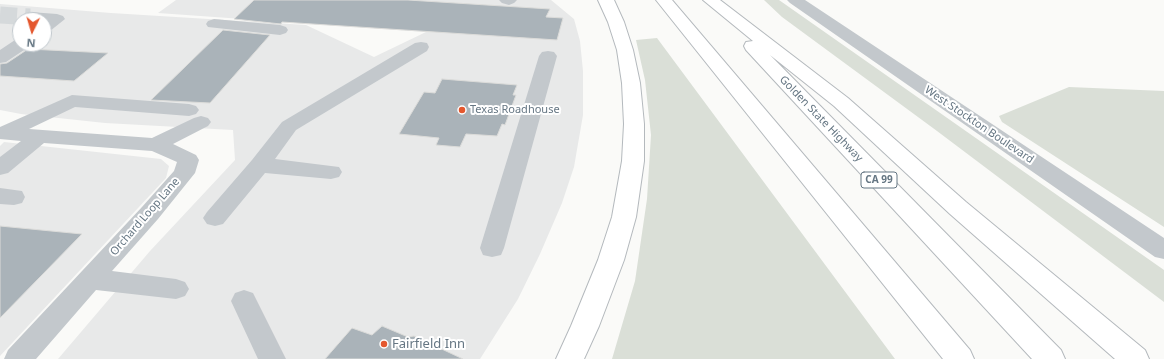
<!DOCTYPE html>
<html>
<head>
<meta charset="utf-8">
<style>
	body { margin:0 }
	#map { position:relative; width:1164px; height:359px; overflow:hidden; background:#fafaf8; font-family:"Noto Sans",sans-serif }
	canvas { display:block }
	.north { position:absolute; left:12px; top:12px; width:40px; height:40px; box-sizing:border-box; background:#fff; border:1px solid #c1c8cd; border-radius:50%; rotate:185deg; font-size:11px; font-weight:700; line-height:16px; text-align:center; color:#657683 }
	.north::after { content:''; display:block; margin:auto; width:14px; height:18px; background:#e4572e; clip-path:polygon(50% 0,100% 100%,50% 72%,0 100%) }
</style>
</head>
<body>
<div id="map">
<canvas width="1164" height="359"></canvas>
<div class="north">N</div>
</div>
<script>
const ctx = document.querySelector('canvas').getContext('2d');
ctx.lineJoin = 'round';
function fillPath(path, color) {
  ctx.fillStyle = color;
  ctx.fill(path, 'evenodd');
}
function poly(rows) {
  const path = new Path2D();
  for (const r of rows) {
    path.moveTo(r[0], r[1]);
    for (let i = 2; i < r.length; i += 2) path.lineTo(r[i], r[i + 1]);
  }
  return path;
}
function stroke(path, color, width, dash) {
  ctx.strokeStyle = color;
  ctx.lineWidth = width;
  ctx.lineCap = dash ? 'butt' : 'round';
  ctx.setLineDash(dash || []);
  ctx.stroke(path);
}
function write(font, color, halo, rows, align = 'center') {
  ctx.font = font + ' "Noto Sans",sans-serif';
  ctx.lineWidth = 4;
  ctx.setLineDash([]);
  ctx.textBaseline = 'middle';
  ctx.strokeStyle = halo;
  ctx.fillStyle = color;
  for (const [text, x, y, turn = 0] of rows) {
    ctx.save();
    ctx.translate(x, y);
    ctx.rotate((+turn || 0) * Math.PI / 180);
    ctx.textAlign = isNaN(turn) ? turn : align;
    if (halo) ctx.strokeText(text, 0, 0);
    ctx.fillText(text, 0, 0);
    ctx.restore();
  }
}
fillPath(poly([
	[176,0,551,0,574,19,580,41,583,71,583,115,574,167,562,203,540,254,518,299,480,359,58,359,150,251,235,160,233,130,105,123,21,114,0,110,0,4,111,13,306,25,374,57,426,32,158,13],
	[20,20,44,20,44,44,20,44],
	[4,142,161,159,169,166,166,178,0,356,0,146]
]), '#e8e9e9');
fillPath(poly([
	[764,0,779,0,1164,270,1164,302,937,131,782,17],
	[657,38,895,359,612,359,635,281,647,199,651,135,645,80,636,40],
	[1069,87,1164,91,1164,227,1002,122,999,116]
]), '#dadfd7');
const building = poly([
	[254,0,408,0,550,9,546,17,563,18,557,40,282,22,281,24,234,19,254,0],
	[223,30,270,35,210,103,151,100,223,30],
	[28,49,108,53,74,81,0,76,0,64,7,63,28,49],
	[442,79,517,85,513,95,516,95,505,125,502,124,497,136,466,134,460,147,436,145,439,138,399,134,424,92,435,93,442,79],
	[0,226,82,234,0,318,0,226],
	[382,326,408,337,414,336,463,359,325,359,352,328,372,335,382,326]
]);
fillPath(building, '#aab3b9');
stroke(building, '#dcdcda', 1);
stroke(poly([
	[0,15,30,17]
]), '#d5d9db', 17, [17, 8]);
const highway = poly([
	[598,0,614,0,624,22,633,50,640,83,644,124,644,161,636,217,624,260,599,326,584,359,556,359,571,326,598,260,612,217,622,161,624,124,622,83,617,50,608,22,598,0],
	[656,0,672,0,970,350,974,359,943,359,656,0],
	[703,0,720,0,848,98,966,202,1145,350,1149,359,1115,359,950,214,834,106,770,55,1061,350,1065,359,1032,359,746,50,744,46,746,42,753,41,703,0]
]);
stroke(highway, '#b4b9bd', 2);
fillPath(poly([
	[499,0,517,0,514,3,509,5,502,3,499,0],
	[787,0,805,0,1164,238,1164,259,1155,257,790,3,787,0],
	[30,12,57,14,63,16,65,19,50,31,44,33,44,20,24,20,22,17,24,14,30,12],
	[214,19,280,25,286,27,288,30,286,33,280,35,208,27,206,24,208,21,214,19],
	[20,39,20,44,29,44,27,48,6,62,0,63,0,50,15,40,20,39],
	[421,42,427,43,429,47,427,51,296,130,275,159,339,167,342,172,339,177,331,179,265,173,223,224,215,226,207,224,203,218,207,212,252,160,282,122,415,43,421,42],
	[548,51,554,52,557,56,504,248,501,255,492,257,483,255,480,248,539,56,542,52,548,51],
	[72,95,189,104,196,106,199,110,196,114,189,116,75,107,29,129,152,138,194,118,201,116,208,118,211,122,208,126,173,144,196,155,199,160,195,173,158,219,112,271,176,279,185,282,189,289,185,296,176,299,96,290,36,359,4,359,8,350,142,207,174,171,177,162,152,151,44,143,8,173,0,175,0,157,21,141,0,139,0,127,72,95],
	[0,188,22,191,25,197,22,203,14,205,0,204,0,188],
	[244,290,253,293,286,359,258,359,231,301,235,293,244,290]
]), '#c3c8cc');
fillPath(highway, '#fff');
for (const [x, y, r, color] of [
	[462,110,4,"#e4572e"],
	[384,344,4,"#e4572e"]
]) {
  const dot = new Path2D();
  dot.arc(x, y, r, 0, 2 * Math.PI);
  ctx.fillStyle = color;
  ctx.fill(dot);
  stroke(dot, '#fff', 1.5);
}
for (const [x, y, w] of [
	[879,180,36]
]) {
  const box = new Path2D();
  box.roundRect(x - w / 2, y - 8, w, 16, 3);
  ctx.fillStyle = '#fff';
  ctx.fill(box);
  stroke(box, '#657683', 1);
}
write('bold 10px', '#657683', null, [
	["CA 99",879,180]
]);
write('11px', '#657683', '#fff', [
	["Texas Roadhouse",470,110]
], 'left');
write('11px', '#657683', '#fff', [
	["Golden State Highway",821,119,46],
	["West Stockton Boulevard",979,125,34],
	["Orchard Loop Lane",145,217,-49]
]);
write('13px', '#657683', '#fff', [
	["Fairfield Inn",392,344]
], 'left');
</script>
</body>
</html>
